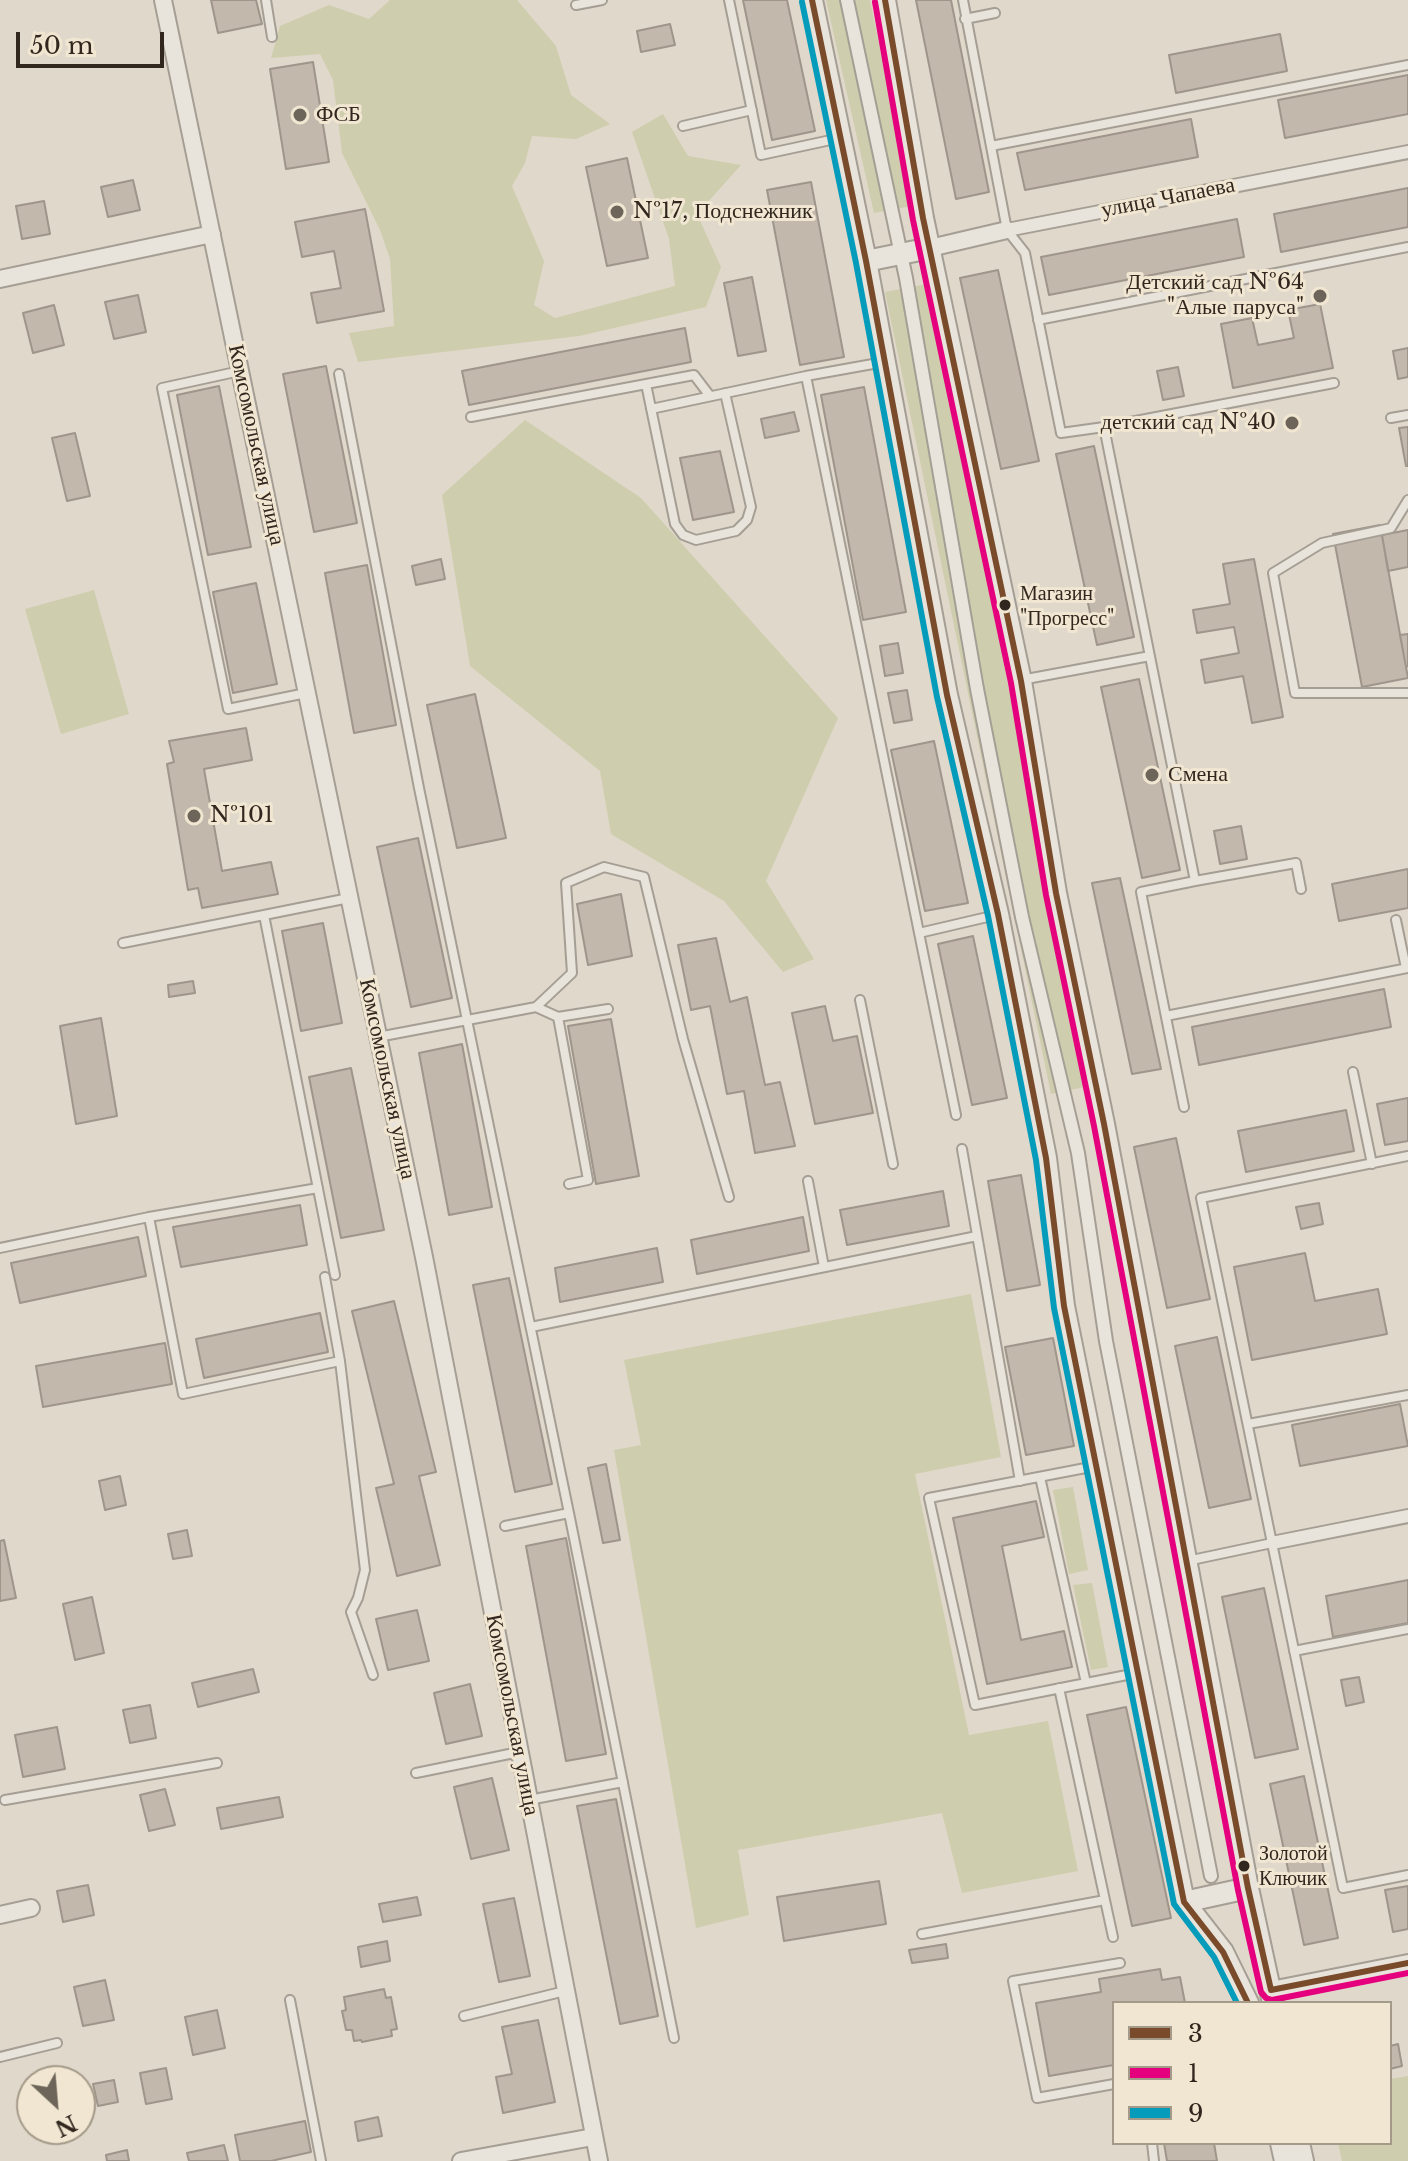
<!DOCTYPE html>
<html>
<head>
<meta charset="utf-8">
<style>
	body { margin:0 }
	#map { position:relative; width:1408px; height:2161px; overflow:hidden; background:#e0d8ca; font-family:"Libre Baskerville",serif }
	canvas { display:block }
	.legend { position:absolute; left:1112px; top:2001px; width:280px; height:144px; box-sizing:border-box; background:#f0e6d1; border:2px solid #a49a89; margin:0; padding:10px 14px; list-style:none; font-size:24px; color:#31271e }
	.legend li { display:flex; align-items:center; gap:16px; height:40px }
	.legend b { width:40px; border:2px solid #a49a89 }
	.north { position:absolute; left:16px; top:2065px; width:80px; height:80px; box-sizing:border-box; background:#f0e6d1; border:2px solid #a49a89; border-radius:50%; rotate:154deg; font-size:22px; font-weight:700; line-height:32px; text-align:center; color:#31271e }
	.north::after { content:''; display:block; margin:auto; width:28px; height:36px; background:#6e655a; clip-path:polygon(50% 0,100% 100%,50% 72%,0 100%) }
	.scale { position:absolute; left:16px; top:32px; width:148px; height:36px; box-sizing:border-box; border:4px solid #31271e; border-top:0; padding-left:10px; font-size:24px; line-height:28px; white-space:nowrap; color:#31271e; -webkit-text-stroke:6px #f0e6d1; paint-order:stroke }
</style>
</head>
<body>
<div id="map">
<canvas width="1408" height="2161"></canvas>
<ul class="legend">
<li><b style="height:10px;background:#7a4b2a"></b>3</li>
<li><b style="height:10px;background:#e5007d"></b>1</li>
<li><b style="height:10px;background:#059cbc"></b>9</li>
</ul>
<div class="north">N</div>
<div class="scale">50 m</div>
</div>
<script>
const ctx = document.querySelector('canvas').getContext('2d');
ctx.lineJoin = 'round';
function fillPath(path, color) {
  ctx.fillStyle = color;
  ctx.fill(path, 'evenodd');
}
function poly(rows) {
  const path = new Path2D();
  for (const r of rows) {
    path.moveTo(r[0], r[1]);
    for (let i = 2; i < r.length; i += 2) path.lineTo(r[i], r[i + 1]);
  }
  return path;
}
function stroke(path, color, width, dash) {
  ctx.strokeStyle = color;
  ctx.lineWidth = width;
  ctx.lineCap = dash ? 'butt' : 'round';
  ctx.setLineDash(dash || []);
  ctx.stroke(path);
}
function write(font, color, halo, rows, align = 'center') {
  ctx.font = font + ' "Libre Baskerville",serif';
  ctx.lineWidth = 6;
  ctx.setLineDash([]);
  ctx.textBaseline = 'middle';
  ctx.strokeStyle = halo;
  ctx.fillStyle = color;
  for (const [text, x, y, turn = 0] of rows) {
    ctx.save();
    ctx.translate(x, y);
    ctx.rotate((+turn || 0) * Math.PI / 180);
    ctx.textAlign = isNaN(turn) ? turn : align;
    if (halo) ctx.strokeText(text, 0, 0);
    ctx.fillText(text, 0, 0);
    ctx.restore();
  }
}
fillPath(poly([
	[390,0,517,0,556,46,571,95,610,124,576,139,532,136,525,163,512,186,544,261,534,305,555,318,675,286,669,239,632,132,663,114,688,156,741,165,697,214,721,267,706,307,579,336,358,362,349,333,394,326,390,259,380,230,342,153,333,80,320,54,271,58,280,26,329,5,369,19],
	[826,0,870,0,912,206,874,213],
	[932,283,1084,1087,1051,1094,885,292],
	[525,420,641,498,838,718,766,881,814,959,783,972,724,901,611,834,600,771,470,666,442,495],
	[94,590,129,714,61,734,25,609],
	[971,1294,1001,1457,915,1474,969,1735,1048,1721,1078,1871,962,1893,942,1813,738,1850,749,1915,696,1928,614,1450,641,1445,624,1360],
	[1073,1487,1088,1570,1069,1574,1053,1490],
	[1092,1583,1108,1667,1091,1670,1073,1585],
	[1408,2076,1408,2161,1342,2161,1338,2143,1390,2143,1390,2079]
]), '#cecdae');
const building = poly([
	[211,0,256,0,262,24,218,33,211,0],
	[743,0,787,0,815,131,772,140,743,0],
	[916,0,951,0,989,192,956,199,916,0],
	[670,24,675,45,641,52,637,31,670,24],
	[1280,34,1287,71,1176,93,1169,55,1280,34],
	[313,62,329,162,286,169,270,69,313,62],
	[1408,75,1408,114,1285,138,1278,100,1408,75],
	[1191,119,1198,157,1025,190,1017,153,1191,119],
	[627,158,648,258,607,266,586,167,627,158],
	[133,180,140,210,108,217,101,187,133,180],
	[811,182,844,357,800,365,767,190,811,182],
	[1408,188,1408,227,1281,252,1274,214,1408,188],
	[44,201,50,234,22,239,16,206,44,201],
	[365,209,384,311,317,323,311,293,341,288,334,251,302,257,295,222,365,209],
	[1237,219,1244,257,1049,295,1041,257,1237,219],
	[998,270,1039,461,1001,469,960,278,998,270],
	[752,277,766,351,738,356,724,283,752,277],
	[138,295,146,332,114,339,105,302,138,295],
	[1320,304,1333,368,1233,388,1221,324,1252,318,1258,345,1294,338,1288,310,1320,304],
	[54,305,64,345,33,353,23,313,54,305],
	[685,328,691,362,469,405,462,371,685,328],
	[1408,348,1408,377,1398,379,1393,351,1408,348],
	[326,366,357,523,314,532,283,374,326,366],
	[1178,367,1184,396,1163,400,1157,371,1178,367],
	[219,386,251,547,208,555,177,395,219,386],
	[864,387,906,612,863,620,821,395,864,387],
	[794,412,799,431,765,438,761,419,794,412],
	[1408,427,1408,466,1406,466,1399,428,1408,427],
	[75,433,90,496,67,501,52,438,75,433],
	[1094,446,1134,637,1097,645,1056,454,1094,446],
	[720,451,734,512,693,520,680,458,720,451],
	[1380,525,1408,678,1362,687,1333,534,1380,525],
	[1408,530,1408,567,1388,571,1382,535,1408,530],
	[441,559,445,579,416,585,412,566,441,559],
	[1254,559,1283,717,1252,723,1243,676,1205,683,1201,660,1239,653,1234,627,1197,633,1193,610,1230,604,1223,564,1254,559],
	[367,565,396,725,354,733,325,573,367,565],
	[256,583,277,684,233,693,213,592,256,583],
	[1408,634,1408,666,1406,667,1400,635,1408,634],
	[898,643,903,673,885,676,880,646,898,643],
	[1139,679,1180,870,1142,878,1101,687,1139,679],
	[907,690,912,720,894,723,888,693,907,690],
	[475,694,506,838,457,848,427,705,475,694],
	[246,728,252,760,204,769,222,871,271,862,278,894,202,908,198,888,188,890,167,764,174,762,169,741,246,728],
	[934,741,968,903,925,911,891,750,934,741],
	[1241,826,1247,859,1220,864,1214,831,1241,826],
	[418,838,452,998,411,1007,377,847,418,838],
	[1408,869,1408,908,1339,921,1332,884,1408,869],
	[1120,878,1161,1069,1132,1074,1092,883,1120,878],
	[621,894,632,956,588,965,577,904,621,894],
	[323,923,342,1023,301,1031,282,931,323,923],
	[973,936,1007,1098,972,1105,938,944,973,936],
	[716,938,730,1002,747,997,765,1085,780,1082,795,1146,755,1153,744,1091,727,1094,710,1006,691,1010,678,945,716,938],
	[193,981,195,993,169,997,168,985,193,981],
	[1384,989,1391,1027,1199,1065,1192,1027,1384,989],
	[825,1006,833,1041,857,1036,873,1113,815,1124,792,1013,825,1006],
	[101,1018,117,1116,76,1124,60,1026,101,1018],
	[611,1019,639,1176,596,1184,568,1026,611,1019],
	[462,1044,492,1207,449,1215,419,1053,462,1044],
	[351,1068,384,1230,341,1238,309,1077,351,1068],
	[1408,1098,1408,1141,1385,1145,1377,1104,1408,1098],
	[1346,1110,1354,1151,1246,1172,1238,1131,1346,1110],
	[1176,1138,1210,1299,1167,1308,1134,1147,1176,1138],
	[1021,1175,1040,1285,1007,1291,988,1181,1021,1175],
	[943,1191,949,1226,847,1245,840,1210,943,1191],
	[1319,1203,1323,1224,1301,1229,1296,1207,1319,1203],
	[300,1205,307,1245,181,1267,173,1227,300,1205],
	[803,1217,809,1251,697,1274,691,1240,803,1217],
	[138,1237,146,1276,20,1303,11,1263,138,1237],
	[657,1248,663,1282,560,1302,555,1268,657,1248],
	[1305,1253,1315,1301,1378,1289,1387,1334,1252,1360,1234,1267,1305,1253],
	[509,1278,552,1484,515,1492,473,1285,509,1278],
	[394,1301,436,1472,419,1476,440,1565,397,1576,376,1488,394,1484,352,1311,394,1301],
	[320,1313,328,1352,204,1378,196,1339,320,1313],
	[1217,1337,1251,1499,1209,1508,1175,1346,1217,1337],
	[1053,1338,1074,1446,1026,1455,1005,1347,1053,1338],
	[165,1343,172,1384,43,1407,36,1366,165,1343],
	[1400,1404,1408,1446,1300,1466,1292,1425,1400,1404],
	[606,1464,620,1540,603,1543,588,1468,606,1464],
	[120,1476,126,1505,105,1510,99,1481,120,1476],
	[1036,1501,1044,1537,1002,1546,1021,1640,1064,1631,1072,1667,987,1684,953,1518,1036,1501],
	[187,1530,192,1556,173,1559,168,1534,187,1530],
	[566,1538,606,1754,566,1761,526,1546,566,1538],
	[4,1540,16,1598,0,1601,0,1541,4,1540],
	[1408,1580,1408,1623,1333,1637,1326,1596,1408,1580],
	[1264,1588,1298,1749,1255,1758,1222,1597,1264,1588],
	[92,1597,104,1653,75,1660,63,1604,92,1597],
	[417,1610,429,1661,388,1670,376,1619,417,1610],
	[253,1669,259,1692,198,1707,192,1683,253,1669],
	[1359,1677,1364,1702,1346,1706,1341,1680,1359,1677],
	[470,1684,482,1736,446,1744,434,1693,470,1684],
	[150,1705,156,1738,130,1743,123,1710,150,1705],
	[1126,1707,1171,1918,1132,1926,1087,1715,1126,1707],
	[57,1727,65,1769,23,1777,15,1735,57,1727],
	[1304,1776,1338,1938,1304,1945,1270,1784,1304,1776],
	[492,1778,509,1850,471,1859,454,1787,492,1778],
	[165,1789,175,1825,149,1831,140,1795,165,1789],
	[279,1797,283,1817,221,1829,217,1808,279,1797],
	[616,1799,658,2016,620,2024,577,1806,616,1799],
	[879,1881,886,1924,784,1941,777,1897,879,1881],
	[88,1885,94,1915,63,1922,57,1891,88,1885],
	[1408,1886,1408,1929,1393,1932,1385,1890,1408,1886],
	[417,1897,421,1915,383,1922,379,1904,417,1897],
	[514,1898,530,1976,499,1982,483,1904,514,1898],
	[387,1941,390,1961,361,1967,358,1947,387,1941],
	[946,1944,948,1958,912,1963,909,1950,946,1944],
	[1160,1969,1162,1980,1180,1977,1185,2003,1114,2003,1114,2065,1049,2076,1036,2003,1101,1992,1099,1979,1160,1969],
	[105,1980,114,2020,83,2026,74,1987,105,1980],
	[384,1989,386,1998,391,1997,397,2029,391,2030,392,2036,362,2042,361,2040,354,2041,352,2030,346,2030,342,2011,346,2010,344,1997,384,1989],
	[217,2010,225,2048,193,2055,185,2017,217,2010],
	[538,2020,555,2102,503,2113,496,2077,512,2074,502,2027,538,2020],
	[1398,2044,1402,2066,1390,2069,1390,2046,1398,2044],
	[166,2068,172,2099,146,2104,140,2073,166,2068],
	[114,2080,118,2102,98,2106,93,2084,114,2080],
	[378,2117,382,2136,358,2141,355,2122,378,2117],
	[305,2121,311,2152,271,2161,240,2161,235,2135,305,2121],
	[1164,2143,1214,2143,1217,2161,1167,2161,1164,2143],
	[224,2145,228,2161,189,2161,187,2153,224,2145],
	[127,2150,129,2161,107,2161,106,2155,127,2150]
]);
fillPath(building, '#c3b8ac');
stroke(building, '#9f958a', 2);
const service = poly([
	[266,0,272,37],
	[729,0,761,155,840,138],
	[963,0,1007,230,1025,253,1061,433,1104,427,1195,881,1141,892,1184,1107],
	[576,5,602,0],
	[965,19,995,13],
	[683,126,752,110],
	[991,146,1408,65],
	[1038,320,1408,247],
	[884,362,806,376,956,1115],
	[240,371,162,388,228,709,306,693],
	[339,374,419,788,569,1513],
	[646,384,675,524,683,535,696,540,736,531,747,520,751,507,725,393],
	[651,409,806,376],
	[471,417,694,375,710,396],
	[1391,418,1408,415],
	[1104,427,1334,383],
	[1408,500,1391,528,1322,543,1273,573,1295,693,1408,693],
	[1021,680,1150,656],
	[1195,881,1296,863,1301,889],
	[1396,920,1406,968],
	[919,933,996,915],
	[123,943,264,915],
	[860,1000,893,1164],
	[536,1007,558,1017,608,1009],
	[1166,1016,1408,968],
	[558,1017,588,1180,569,1184],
	[378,1037,536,1007,572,973,566,883,604,867,644,877,683,1039,729,1197],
	[1353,1072,1372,1164],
	[962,1149,1020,1481],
	[1408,1156,1201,1198,1343,1888,1408,1875],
	[808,1181,824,1267],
	[149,1217,183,1394,340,1361,365,1570,358,1598,351,1612,373,1675],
	[0,1248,149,1217,318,1188],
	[335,1275,264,915,349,898],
	[325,1277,340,1361],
	[531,1327,977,1236],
	[1248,1424,1408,1395],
	[1096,1466,929,1498,975,1705,1137,1673],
	[1040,1477,1086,1683],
	[505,1526,569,1513,674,2038],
	[1187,1561,1272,1543],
	[1294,1651,1408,1629],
	[1059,1688,1113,1937],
	[416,1773,519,1752],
	[5,1800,217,1763],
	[529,1800,623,1782],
	[922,1934,1105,1900],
	[290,2000,321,2161],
	[464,2016,565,1991],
	[0,2057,57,2043],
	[1114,2084,1037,2098,1013,1981,1120,1963],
	[1152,2143,1154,2161]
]);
const pedestrian = poly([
	[847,0,906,278,977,689,1022,917,1078,1153,1106,1341,1211,1876],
	[1007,230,1408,152],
	[1272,1543,1408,1516]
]);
const minor = poly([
	[163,0,424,1257,599,2161],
	[930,248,1007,230],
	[0,279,212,234],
	[0,1915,31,1908],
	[1271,1990,1408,1963],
	[461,2161,593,2137]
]);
const tertiary = poly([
	[812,0,866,261,947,695,998,914,1046,1158,1064,1306,1184,1902,1223,1952,1248,2003],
	[885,0,923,218,1021,681,1056,893,1104,1124,1248,1888,1273,2003],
	[866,261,930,248],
	[1184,1902,1248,1888],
	[1281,2143,1285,2161],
	[1299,2143,1303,2161]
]);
stroke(service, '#a59e94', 12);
stroke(pedestrian, '#a59e94', 16);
stroke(minor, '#a59e94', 20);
stroke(tertiary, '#a59e94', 24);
stroke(service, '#e8e4db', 8);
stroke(pedestrian, '#e8e4db', 12);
stroke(minor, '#e8e4db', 16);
stroke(tertiary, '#e8e4db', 20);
stroke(poly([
	[812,0,866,261,947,695,998,914,1046,1158,1064,1306,1184,1902,1223,1952,1248,2003],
	[885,0,923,218,1021,681,1056,893,1104,1124,1248,1888,1271,1990,1408,1963]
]), '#7a4b2a', 6);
stroke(poly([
	[875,2,913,220,1011,683,1046,895,1094,1126,1238,1890,1261,1992,1266,1998,1272,2000,1408,1973]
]), '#e5007d', 6);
stroke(poly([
	[802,2,856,263,937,697,988,916,1036,1160,1054,1308,1174,1904,1214,1957,1237,2003]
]), '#059cbc', 6);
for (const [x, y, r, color] of [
	[300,115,8,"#6e655a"],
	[617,212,8,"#6e655a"],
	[1320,296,8,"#6e655a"],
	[1292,423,8,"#6e655a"],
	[1005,605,7,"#31271e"],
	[1152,775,8,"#6e655a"],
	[194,816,8,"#6e655a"],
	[1244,1866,7,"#31271e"]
]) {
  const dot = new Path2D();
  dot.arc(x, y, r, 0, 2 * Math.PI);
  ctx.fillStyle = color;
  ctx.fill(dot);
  stroke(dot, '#f0e6d1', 3);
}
write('20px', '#31271e', '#f0e6d1', [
	["Магазин",1020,594],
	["\"Прогресс\"",1020,619],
	["Золотой",1259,1854],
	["Ключик",1259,1879]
], 'left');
write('22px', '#31271e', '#f0e6d1', [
	["ФСБ",316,115],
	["№17, Подснежник",633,212],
	["Детский сад №64",1304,283,"right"],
	["\"Алые паруса\"",1304,308,"right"],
	["детский сад №40",1276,423,"right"],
	["Смена",1168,775],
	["№101",210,816]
], 'left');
write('22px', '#31271e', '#f0e6d1', [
	["улица Чапаева",1168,198,-11],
	["Комсомольская улица",256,445,78],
	["Комсомольская улица",387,1079,78],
	["Комсомольская улица",512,1715,79]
]);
</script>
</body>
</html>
